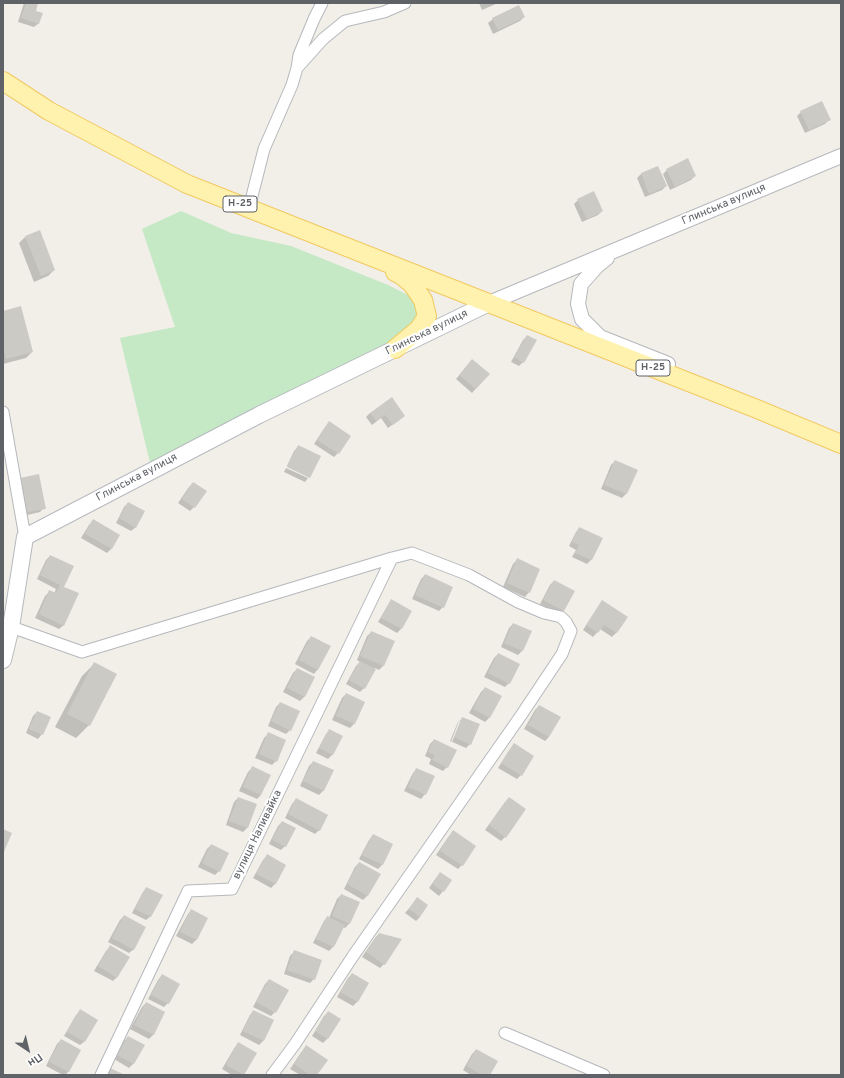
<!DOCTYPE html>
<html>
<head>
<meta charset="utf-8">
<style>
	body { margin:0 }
	#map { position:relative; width:844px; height:1078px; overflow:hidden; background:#f1efe8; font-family:Overpass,sans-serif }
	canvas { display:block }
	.frame { position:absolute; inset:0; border:4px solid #5f6368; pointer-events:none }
	.north { position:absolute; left:8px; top:1030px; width:40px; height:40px; -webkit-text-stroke:3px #fff; paint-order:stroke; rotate:145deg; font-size:11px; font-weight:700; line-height:16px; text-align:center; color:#5f6368 }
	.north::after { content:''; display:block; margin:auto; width:14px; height:18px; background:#5f6368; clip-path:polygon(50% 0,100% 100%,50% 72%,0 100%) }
</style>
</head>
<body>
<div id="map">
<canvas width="844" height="1078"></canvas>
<div class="frame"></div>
<div class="north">Пн</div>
</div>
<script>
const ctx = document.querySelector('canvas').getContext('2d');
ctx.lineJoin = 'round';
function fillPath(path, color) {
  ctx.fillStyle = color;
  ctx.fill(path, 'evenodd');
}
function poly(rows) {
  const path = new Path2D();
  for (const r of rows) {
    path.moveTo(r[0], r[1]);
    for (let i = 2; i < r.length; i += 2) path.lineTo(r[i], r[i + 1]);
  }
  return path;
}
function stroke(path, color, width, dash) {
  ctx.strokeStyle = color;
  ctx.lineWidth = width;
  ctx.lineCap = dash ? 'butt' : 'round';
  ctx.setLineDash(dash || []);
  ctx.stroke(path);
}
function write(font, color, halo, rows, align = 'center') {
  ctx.font = font + ' Overpass,sans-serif';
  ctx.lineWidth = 4;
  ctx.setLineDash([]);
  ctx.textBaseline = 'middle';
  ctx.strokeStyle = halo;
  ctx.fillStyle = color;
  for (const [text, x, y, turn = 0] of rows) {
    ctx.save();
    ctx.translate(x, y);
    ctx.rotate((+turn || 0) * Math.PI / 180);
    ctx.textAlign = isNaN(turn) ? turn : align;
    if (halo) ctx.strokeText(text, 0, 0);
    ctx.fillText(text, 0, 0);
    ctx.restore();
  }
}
fillPath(poly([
	[181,211,231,233,291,246,388,285,414,298,424,326,152,471,120,338,175,327,142,229]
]), '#c5e8c5');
fillPath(poly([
	[24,3,37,3,35,12,39,23,34,27,18,22],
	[479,3,498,3,482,10],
	[519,7,524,17,520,21,493,34,488,23,493,19],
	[801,112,829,120,825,124,805,133,797,116],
	[658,167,666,186,662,190,645,197,637,178,641,174],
	[667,170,695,176,691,180,670,190,663,174,662,175],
	[578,200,602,211,598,215,582,222,574,204],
	[25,237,54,270,48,276,34,282,19,243],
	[3,312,32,352,26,358,3,364],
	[527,336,523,362,519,366,511,362,523,340],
	[468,365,488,375,472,393,456,379],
	[370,413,404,416,388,428,381,418,372,425,366,417],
	[329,423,338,453,334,457,314,444,325,427],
	[298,447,319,457,309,478,309,477,287,466,294,451],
	[615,461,636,470,626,494,622,498,601,489,611,465],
	[286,468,308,478,305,482,284,472],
	[20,479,44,508,40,512,23,516],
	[193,483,194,507,190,511,178,503,189,487],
	[128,503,136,527,131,531,116,523,124,507],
	[93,521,119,535,111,549,107,553,81,538,89,525],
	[580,528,601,538,591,560,587,564,572,557,576,550,569,546,576,532],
	[50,556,62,587,64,625,59,629,35,618,45,596,49,592,54,594,56,589,37,579,46,560],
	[517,560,529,592,525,597,503,587,513,564],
	[425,575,443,607,439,611,412,599,421,579],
	[554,581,563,610,559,615,540,604,550,585],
	[392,601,401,629,397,633,378,622,388,605],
	[599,606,626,618,616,633,612,637,600,629,593,637,583,630],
	[513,624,531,631,522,651,518,655,501,647,509,628],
	[372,632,394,642,383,666,379,670,375,668,364,688,360,692,346,684,356,666,360,662,357,660,367,636],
	[311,637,318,669,314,674,295,664,307,641],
	[498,654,509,683,505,687,484,677,494,658],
	[95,663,89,725,76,738,55,727,82,676],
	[297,669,314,677,304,697,300,701,283,692,293,673],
	[485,688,500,697,489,718,485,722,469,713,481,692],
	[346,694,364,702,354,724,350,728,332,720,342,698],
	[280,703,290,730,286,734,268,726,276,707],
	[539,706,549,737,545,741,524,729,535,710],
	[37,712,42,734,38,739,26,733,33,716],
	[463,718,470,744,466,748,450,741,458,722],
	[459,721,461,721,452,742,451,742],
	[330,730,341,737,332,755,328,759,316,753,326,734],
	[268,734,276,761,272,765,255,758,264,738],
	[434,740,447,767,443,771,429,764,431,759,425,756,430,744],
	[514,745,521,775,517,779,498,768,510,749],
	[313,762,332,771,323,791,319,795,300,786,309,766],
	[252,768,261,795,257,799,239,791,248,772],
	[417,769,425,794,421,799,404,791,413,773],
	[238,798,247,828,243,832,226,825,234,802],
	[509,798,505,837,501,841,485,830,505,802],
	[296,799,319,830,315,834,285,818,292,804],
	[282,822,285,846,281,850,269,844,278,826],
	[373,835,392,845,382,865,378,869,359,859,369,840],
	[449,836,475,846,462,865,458,869,436,855],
	[211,845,219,871,215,875,198,867,207,849],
	[267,856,285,865,275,884,271,888,253,878,263,860],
	[359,863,379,874,367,896,363,900,344,889,355,867],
	[436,878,443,891,439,896,429,888],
	[147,888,151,916,146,920,132,913,143,892],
	[341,895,349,924,345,928,343,927,333,947,329,951,313,943,324,921,328,917,329,918,337,899],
	[417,899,420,917,416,921,405,913],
	[192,910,207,918,196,940,192,944,176,936,188,914],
	[124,916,134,949,129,953,108,942,120,920],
	[379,934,384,964,380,968,362,957,375,938],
	[110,947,117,977,113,981,94,971,106,951],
	[294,952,314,979,310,983,284,974,290,956],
	[352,974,368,983,357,1002,353,1006,337,997,348,978],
	[162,975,168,1003,164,1007,148,999,158,980],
	[269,980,275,1012,271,1016,253,1007,265,984],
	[146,1003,164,1012,153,1035,149,1039,130,1029,142,1007],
	[80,1011,85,1041,80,1045,64,1036,76,1015],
	[254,1011,273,1020,263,1041,259,1045,240,1035,250,1015],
	[329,1012,327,1039,323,1043,312,1036,324,1016],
	[128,1037,133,1064,129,1068,114,1059,124,1041],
	[61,1040,80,1050,68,1072,65,1075,63,1075,46,1066,57,1044],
	[239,1043,256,1053,243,1075,232,1075,222,1069,235,1047],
	[476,1050,489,1075,471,1075,463,1070,472,1054],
	[302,1051,316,1075,300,1075,290,1069]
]), '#0003');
fillPath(poly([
	[26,3,38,3,36,11,43,13,39,24,21,18],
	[519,5,525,17,498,30,492,18],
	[822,101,831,120,809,130,800,111],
	[688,158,696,176,675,187,666,169],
	[658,166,667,186,649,194,641,173],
	[594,191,603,211,587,219,577,199],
	[40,230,55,270,41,276,25,236],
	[21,306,33,352,6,359,3,348,3,311],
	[527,335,537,340,524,363,514,357],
	[472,359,490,374,476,389,459,375],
	[392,397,405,416,393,425,385,415,376,421,370,413],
	[329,421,351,436,339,454,317,440],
	[298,445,321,456,310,478,287,467],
	[615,460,638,470,627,494,604,485],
	[39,474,46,509,27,512,20,478],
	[193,482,207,491,195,508,182,499],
	[128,502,145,511,136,528,119,518],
	[93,519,120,535,112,549,85,534],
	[579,527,603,538,592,560,575,553,579,545,572,542],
	[50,555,74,566,64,587,79,593,64,626,39,614,49,590,56,593,60,585,40,575],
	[517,558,540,569,530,593,507,583],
	[425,574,453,587,444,608,415,595],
	[554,580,575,591,564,611,543,600],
	[391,599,412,611,402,629,381,618],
	[602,600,628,617,617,633,604,625,598,633,586,625],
	[513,623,532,631,523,651,504,643],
	[371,631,395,641,384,666,360,656],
	[311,636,331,646,318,670,299,660],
	[498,653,520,664,510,684,488,673],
	[360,661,376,669,365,689,349,680],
	[94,662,117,674,90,726,67,714],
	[297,668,315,677,305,697,287,688],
	[485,687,502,696,490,718,473,709],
	[346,693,365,702,355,724,336,716],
	[280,702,300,711,291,731,271,721],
	[539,705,561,717,549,737,528,725],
	[37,711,51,717,43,735,29,729],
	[462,717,480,724,471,745,454,737],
	[329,729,343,736,333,755,319,748],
	[268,732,286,740,277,762,259,754],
	[434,739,457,750,448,768,432,760,435,755,428,752],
	[514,743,534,756,522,776,501,763],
	[313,761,334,770,324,791,303,781],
	[252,766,271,775,261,795,243,787],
	[416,768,435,776,426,795,408,787],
	[238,797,257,804,248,828,229,821],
	[509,797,526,809,506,838,489,825],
	[296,798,328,815,320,831,288,814],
	[282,821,296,828,286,847,272,840],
	[3,829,12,833,3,854],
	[453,830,476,846,463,866,440,851],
	[373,834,393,844,383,865,362,855],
	[211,844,229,853,220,872,202,863],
	[267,854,286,865,276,884,256,874],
	[359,862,381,874,368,896,347,884],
	[440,872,452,880,444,892,432,884],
	[146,887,163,895,151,917,135,909],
	[341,894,360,902,350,924,332,916],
	[417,897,428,905,420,917,409,909],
	[191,909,208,918,197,940,180,932],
	[124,915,146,927,134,950,112,938],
	[327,916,345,925,334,947,316,939],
	[379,933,402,939,385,965,366,952],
	[110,945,130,957,117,978,98,966],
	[294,950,322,960,315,980,287,970],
	[352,973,369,983,358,1002,340,992],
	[162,974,180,984,169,1004,151,995],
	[269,979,289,990,276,1013,256,1002],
	[146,1002,165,1012,154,1035,134,1025],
	[80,1009,98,1020,85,1042,67,1032],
	[253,1010,274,1020,264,1041,243,1031],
	[328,1011,341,1019,328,1039,315,1031],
	[128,1036,145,1045,134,1064,117,1055],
	[61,1039,81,1050,69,1072,49,1062],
	[238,1042,257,1053,244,1075,226,1065],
	[306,1045,328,1060,317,1075,310,1075,294,1064],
	[476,1049,498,1061,490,1075,482,1075,467,1066],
	[110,1068,125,1075,106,1075]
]), '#cccac5');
const minor = poly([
	[297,68,299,55,314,19,322,3],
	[249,208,264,149,292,85,297,68,323,39,345,21,384,12,405,3],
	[3,412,25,537],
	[3,624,82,652,392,558,412,553,469,575,518,602,544,613,561,617,566,622,571,631,562,654,522,714,353,956,295,1044,272,1075],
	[505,1033,604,1075],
	[101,1075,188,891,232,889,392,558]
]);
const tertiary = poly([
	[607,258,597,266,581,284,578,304,582,319,600,337,668,364],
	[489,303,841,156]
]);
const secondary = poly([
	[3,660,11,627,25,537,259,415,489,303]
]);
const primary = poly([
	[3,81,49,111,187,184,757,409,841,444],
	[395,272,401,275,412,284,423,300,427,316,419,329,395,349]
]);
stroke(minor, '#b5b8bc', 13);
stroke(tertiary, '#b5b8bc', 16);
stroke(secondary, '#b6babf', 18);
stroke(primary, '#f2c960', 20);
stroke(minor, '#fff', 11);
stroke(tertiary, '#fff', 14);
stroke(secondary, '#fff', 16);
stroke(primary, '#fff2af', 18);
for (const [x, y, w] of [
	[240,204,34],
	[653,368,34]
]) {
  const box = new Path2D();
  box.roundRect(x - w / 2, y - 8, w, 16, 3);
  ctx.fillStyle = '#fff';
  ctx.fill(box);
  stroke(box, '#5f6368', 1);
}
write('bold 10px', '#5f6368', null, [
	["Н-25",240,204],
	["Н-25",653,368]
]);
write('11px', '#5f6368', '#fff', [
	["Глинська вулиця",724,205,-23],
	["Глинська вулиця",427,333,-26],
	["Глинська вулиця",137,478,-28],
	["вулиця Наливайка",258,835,-64]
]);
</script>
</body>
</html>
